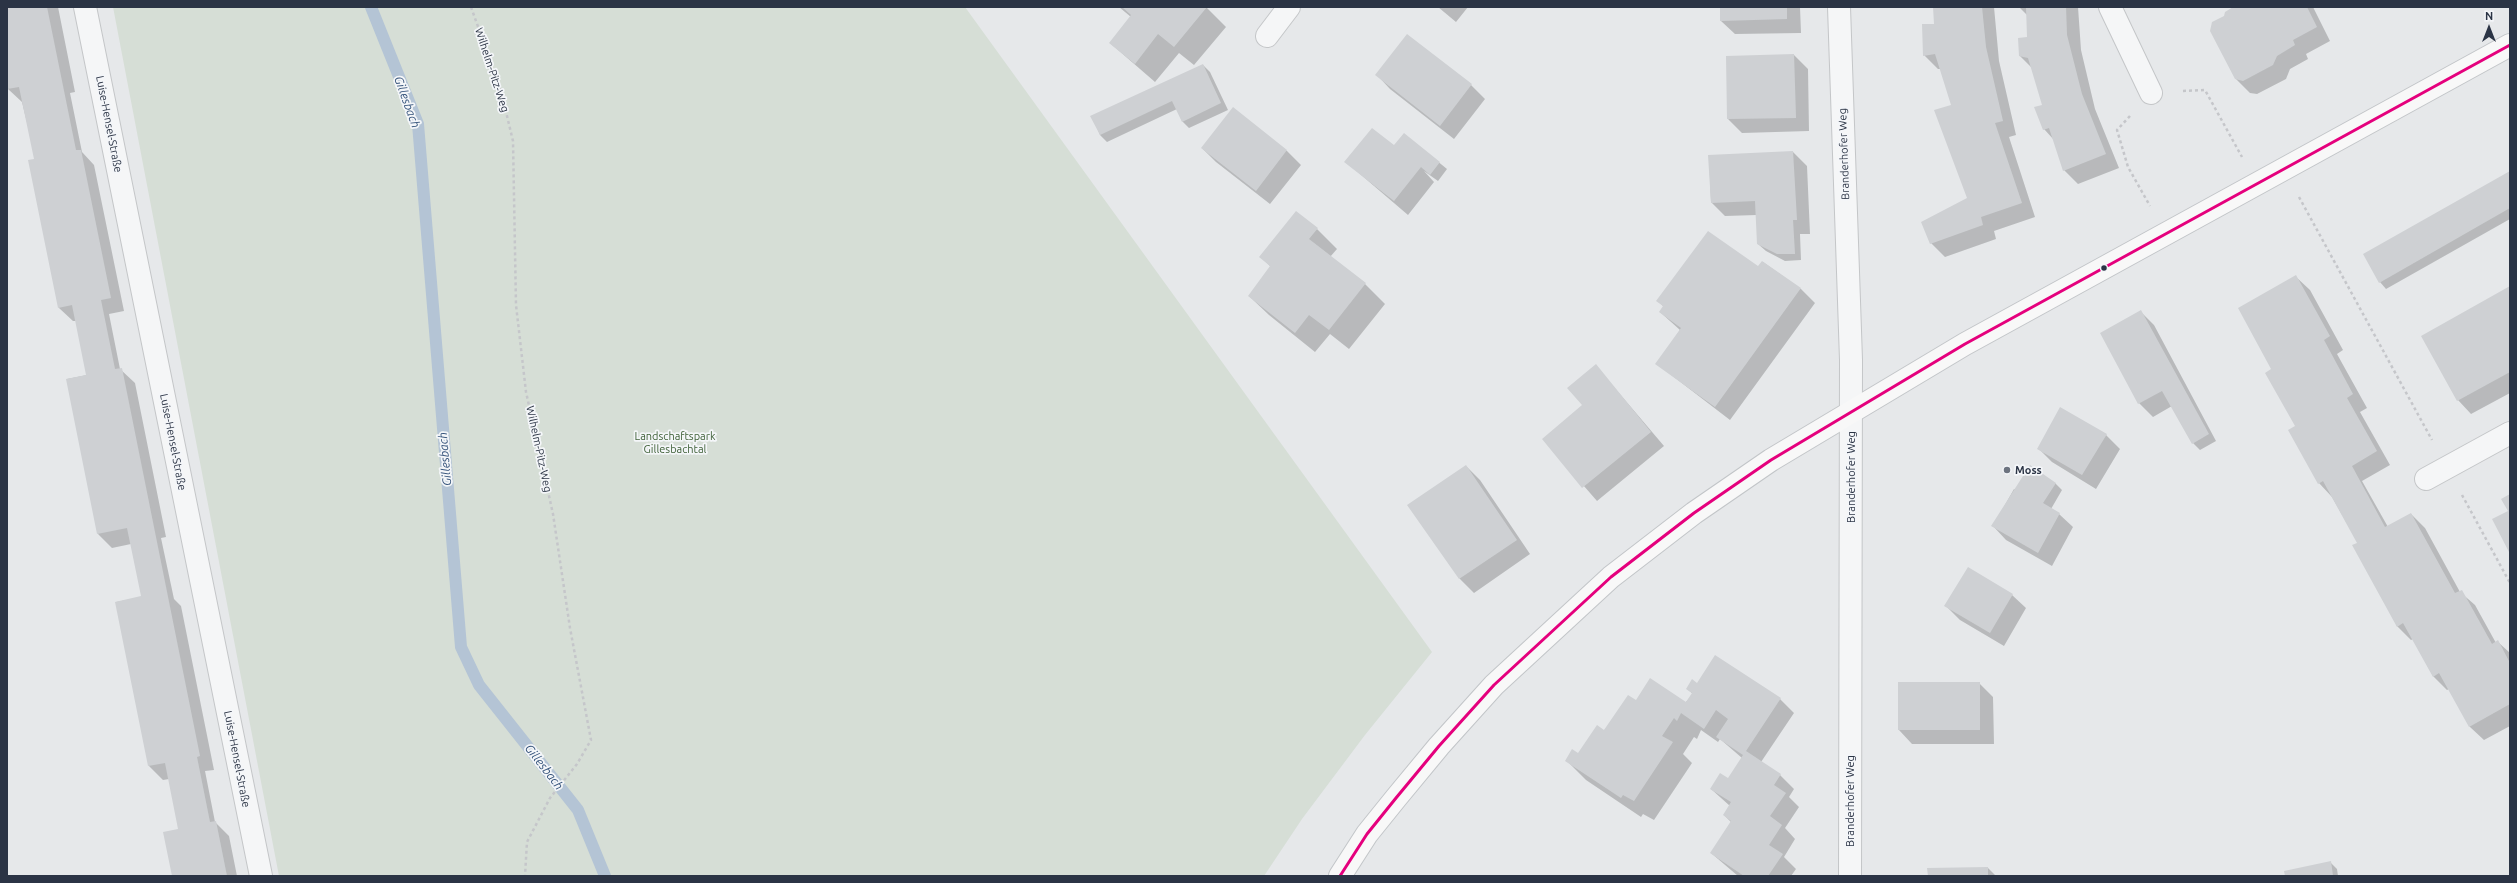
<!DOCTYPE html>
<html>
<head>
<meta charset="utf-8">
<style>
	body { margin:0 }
	#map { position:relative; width:2517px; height:883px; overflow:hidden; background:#e6e8ea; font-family:Ubuntu,sans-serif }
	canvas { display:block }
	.frame { position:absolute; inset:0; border:8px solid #2b3445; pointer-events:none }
	.north { position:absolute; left:2469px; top:8px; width:40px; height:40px; -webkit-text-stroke:3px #f4f6f9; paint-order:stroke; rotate:0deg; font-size:11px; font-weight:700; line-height:16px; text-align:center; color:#2b3445 }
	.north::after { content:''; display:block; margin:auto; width:14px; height:18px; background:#2b3445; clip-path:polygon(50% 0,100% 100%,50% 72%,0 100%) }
</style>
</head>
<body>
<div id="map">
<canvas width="2517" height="883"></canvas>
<div class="frame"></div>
<div class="north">N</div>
</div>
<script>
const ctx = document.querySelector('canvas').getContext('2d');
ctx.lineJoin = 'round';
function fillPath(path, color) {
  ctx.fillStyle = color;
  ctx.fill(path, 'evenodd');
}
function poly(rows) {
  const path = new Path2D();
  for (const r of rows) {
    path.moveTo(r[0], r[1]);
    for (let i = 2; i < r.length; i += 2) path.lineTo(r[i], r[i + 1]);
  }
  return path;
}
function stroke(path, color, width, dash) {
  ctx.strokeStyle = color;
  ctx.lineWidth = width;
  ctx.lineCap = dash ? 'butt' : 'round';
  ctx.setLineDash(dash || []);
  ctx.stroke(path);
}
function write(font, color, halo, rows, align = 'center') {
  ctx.font = font + ' Ubuntu,sans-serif';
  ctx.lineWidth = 3.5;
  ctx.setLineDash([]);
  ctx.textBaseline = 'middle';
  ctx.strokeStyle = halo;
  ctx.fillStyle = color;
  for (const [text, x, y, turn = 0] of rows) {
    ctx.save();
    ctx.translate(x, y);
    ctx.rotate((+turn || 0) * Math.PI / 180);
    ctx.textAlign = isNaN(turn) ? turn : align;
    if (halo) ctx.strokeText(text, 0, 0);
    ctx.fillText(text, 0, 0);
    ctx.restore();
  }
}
fillPath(poly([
	[113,7,965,7,1432,652,1365,735,1302,819,1264,876,279,876]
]), '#d6ded6');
fillPath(poly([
	[7,7,58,7,75,92,70,93,82,152,94,165,124,311,109,314,120,369,135,383,166,537,161,538,174,599,181,606,214,770,205,771,215,822,229,836,237,876,172,876,180,829,169,779,163,780,149,766,116,602,142,597,131,544,112,548,98,534,67,379,87,375,76,321,73,321,59,308,36,160,22,102,8,89],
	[1119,7,1206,7,1226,27,1194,65,1179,53,1155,82,1110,43,1131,17],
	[1438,7,1468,7,1456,22],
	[1721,7,1800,7,1801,33,1735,34,1721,21],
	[1934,7,1994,7,1999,61,2016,135,2009,137,2035,217,1994,231,1996,239,1945,257,1931,243,1968,198,1952,105,1941,69,1938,69,1924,55,1935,25],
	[2019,7,2078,7,2081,50,2095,109,2119,168,2078,184,2064,170,2054,140,2044,129,2043,105,2032,68,2020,56,2028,38,2027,15],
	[2235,7,2313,7,2330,41,2306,54,2308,59,2290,69,2286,79,2257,94,2250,93,2236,79,2224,17],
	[1407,35,1471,85,1485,99,1454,139,1390,89,1377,75],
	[1794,55,1808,69,1809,131,1742,133,1728,119],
	[1203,65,1210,72,1228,110,1189,128,1182,121,1177,109,1107,142,1100,135,1092,116],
	[1233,109,1287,151,1301,165,1270,204,1216,162,1202,148],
	[1404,134,1447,169,1438,181,1424,171,1434,182,1408,215,1346,162,1397,150],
	[1793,152,1807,166,1810,234,1800,234,1801,260,1785,261,1766,251,1758,244,1757,215,1725,216,1711,202,1709,156],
	[2510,172,2510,219,2386,289,2380,282],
	[1317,229,1337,249,1330,257,1365,284,1385,304,1349,349,1330,334,1315,352,1269,315,1249,296,1271,267,1261,257],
	[1763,262,1801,289,1815,303,1730,420,1657,364,1680,330,1660,312,1664,307,1658,301,1758,268],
	[2296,277,2310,290,2343,350,2337,354,2367,408,2360,412,2390,465,2362,481,2388,527,2411,514,2425,528,2460,592,2475,605,2496,643,2498,642,2510,653,2510,726,2484,740,2470,727,2449,689,2447,690,2433,676,2413,639,2411,640,2397,626,2358,543,2332,497,2319,483,2272,369],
	[2510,288,2510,393,2471,414,2458,400],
	[2140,311,2154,325,2216,441,2200,450,2193,443,2172,406,2153,417,2139,403],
	[1596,366,1664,446,1597,501,1543,439,1584,406],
	[2106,435,2120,449,2096,489,2052,462,2038,448],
	[1466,466,1480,480,1530,554,1474,593,1460,579,1409,505],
	[2055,483,2062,490,2051,509,2059,514,2073,527,2052,566,2006,540,1993,526,2014,489,2021,492],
	[2012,595,2026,608,2004,646,1960,620,1946,606],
	[1899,683,1979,683,1993,697,1994,744,1912,744,1899,730],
	[1697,684,1780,699,1794,713,1761,762,1780,775,1794,789,1789,797,1799,807,1785,828,1795,839,1784,857,1796,869,1791,876,1738,876,1711,853,1731,822,1724,815,1730,806,1711,789,1728,780,1742,758,1720,739,1718,742,1701,730,1697,739,1694,737,1683,754,1692,763,1654,820,1643,814,1641,817,1586,780,1566,760,1578,754,1636,701,1686,702,1693,694,1687,689],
	[2330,862,2337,869,2338,876,2286,876],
	[1988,868,1996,876,1929,876]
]), '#0003');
stroke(poly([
	[371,7,418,124,461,647,479,685,578,810,605,876]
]), '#b4c4d5', 12);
fillPath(poly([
	[7,7,47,7,76,150,81,150,111,298,101,300,115,369,122,368,200,756,197,757,210,822,216,821,227,876,172,876,163,832,178,829,165,763,148,766,115,602,141,596,127,528,97,534,66,379,86,375,72,305,58,308,28,160,34,159,19,87,7,89],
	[1122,7,1207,7,1174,47,1158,34,1135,64,1109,43,1131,15],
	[1720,7,1787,7,1787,19,1720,21],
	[1933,7,1982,7,1986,47,2003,121,1995,123,2022,203,1981,217,1983,225,1930,244,1921,222,1967,198,1934,110,1951,105,1935,54,1923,56,1922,24,1934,24],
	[2026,7,2066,7,2067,35,2082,94,2106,154,2063,171,2049,128,2043,130,2034,107,2042,105,2028,58,2019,56,2018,38,2027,37],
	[2233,7,2307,7,2317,27,2293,40,2295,45,2277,56,2273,65,2243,81,2235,79,2210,31,2212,22,2224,16,2225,12],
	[1407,34,1472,84,1440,126,1375,75],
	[1794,54,1796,118,1727,119,1726,56],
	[1203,64,1221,103,1182,122,1172,101,1100,135,1090,116],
	[1233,107,1287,150,1256,191,1201,148],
	[1372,128,1394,145,1404,133,1440,162,1430,175,1421,167,1394,201,1344,162],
	[1793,151,1797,220,1793,220,1795,254,1777,254,1757,244,1755,201,1711,203,1708,155],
	[2510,171,2510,208,2379,283,2363,254],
	[1296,211,1318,228,1309,239,1366,283,1329,330,1309,315,1295,333,1248,296,1270,266,1259,257],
	[1708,231,1758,266,1762,261,1801,288,1715,407,1655,364,1681,328,1659,312,1663,306,1656,301],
	[2296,275,2330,336,2324,340,2353,394,2347,398,2377,451,2352,466,2385,527,2411,513,2455,593,2462,590,2492,644,2498,640,2510,663,2510,704,2469,727,2439,673,2433,677,2403,623,2397,627,2352,545,2357,543,2323,481,2318,484,2288,430,2295,426,2265,373,2271,369,2238,308],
	[2510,286,2510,372,2457,401,2421,336],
	[2141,310,2209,434,2192,444,2162,391,2138,404,2100,333],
	[1596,364,1651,432,1582,488,1542,439,1582,405,1567,388],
	[2060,407,2107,434,2082,475,2037,449],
	[1466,465,1517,540,1459,579,1407,505],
	[2030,465,2056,483,2043,503,2060,513,2038,553,1991,526],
	[2510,494,2510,554,2492,519,2508,511,2501,499],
	[1968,567,2013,594,1990,633,1944,606],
	[1715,655,1781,698,1746,751,1781,774,1774,785,1786,793,1770,816,1782,825,1769,845,1783,854,1768,876,1744,876,1710,853,1731,821,1723,815,1731,802,1710,789,1720,773,1728,778,1743,755,1716,737,1728,719,1716,710,1704,729,1681,713,1677,721,1674,718,1662,736,1673,742,1634,801,1623,795,1621,798,1565,761,1572,749,1578,753,1597,725,1604,730,1628,695,1636,700,1650,678,1686,702,1692,693,1686,689,1692,679,1697,683],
	[1898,682,1980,682,1980,730,1898,730],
	[2331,861,2333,876,2285,876,2284,871],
	[1988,867,1988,876,1928,876,1927,868]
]), '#ced0d3');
const street = poly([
	[85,7,261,876],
	[1839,7,1851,360,1850,876],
	[2110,7,2151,93],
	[1267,36,1289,7],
	[2426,479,2510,433]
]);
const primary = poly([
	[1340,876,1367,834,1396,798,1439,746,1494,685,1611,577,1694,513,1771,460,1965,344,2510,45]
]);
stroke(street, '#c4c6c8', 24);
stroke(primary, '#c2c5c8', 24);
stroke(poly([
	[471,7,501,91,513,141,516,305,526,392,553,514,570,628,591,740,577,764,550,798,527,842,525,876],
	[2183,91,2205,90,2242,157],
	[2130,116,2117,130,2128,167,2150,206],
	[2299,197,2432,440],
	[2462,495,2510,583]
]), '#c5c6ca', 2.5, [3, 3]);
stroke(street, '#f5f6f7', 22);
stroke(primary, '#f8f8f8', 22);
stroke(poly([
	[1340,876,1367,834,1396,798,1439,746,1494,685,1611,577,1694,513,1771,460,1965,344,2510,45]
]), '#e5007d', 3);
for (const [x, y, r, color] of [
	[2104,268,3.5,"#2b3445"],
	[2007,470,4,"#6c737f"]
]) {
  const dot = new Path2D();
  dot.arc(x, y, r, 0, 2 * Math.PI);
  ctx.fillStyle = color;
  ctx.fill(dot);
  stroke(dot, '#f4f6f9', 1.5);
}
write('11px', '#2b3445', '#f4f6f9', [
	["Wilhelm-Pitz-Weg",492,70,72],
	["Luise-Hensel-Straße",109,124,79],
	["Branderhofer Weg",1844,154,-92],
	["Luise-Hensel-Straße",173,442,79],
	["Wilhelm-Pitz-Weg",539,449,78],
	["Branderhofer Weg",1851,477,-90],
	["Luise-Hensel-Straße",237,759,79],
	["Branderhofer Weg",1850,801,-90]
]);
write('11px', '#3f6138', '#f4f6f9', [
	["Landschaftspark",675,436],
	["Gillesbachtal",675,449]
]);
write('bold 11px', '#2b3445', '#f4f6f9', [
	["Moss",2015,470]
], 'left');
write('italic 12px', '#34527a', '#f4f6f9', [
	["Gillesbach",407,102,70],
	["Gillesbach",445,459,-95],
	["Gillesbach",544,767,52]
]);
</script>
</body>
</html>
